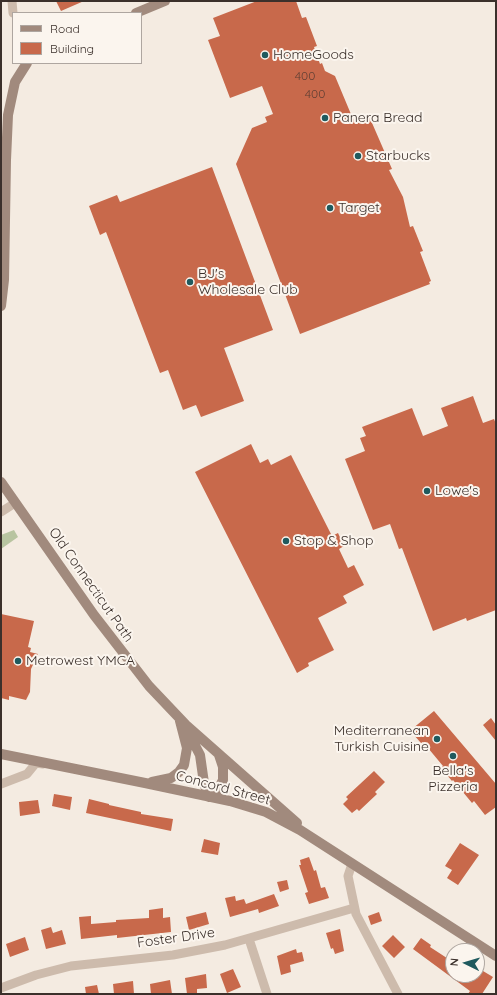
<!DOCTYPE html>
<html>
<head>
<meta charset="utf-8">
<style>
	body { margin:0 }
	#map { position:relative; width:497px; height:995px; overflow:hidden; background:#f4ebe1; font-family:Quicksand,sans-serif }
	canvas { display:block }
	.frame { position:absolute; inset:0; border:2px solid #3b302b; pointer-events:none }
	.legend { position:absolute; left:12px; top:12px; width:130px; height:52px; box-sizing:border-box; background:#fbf5ee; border:1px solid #aea6a0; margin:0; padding:5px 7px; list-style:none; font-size:12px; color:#3b302b }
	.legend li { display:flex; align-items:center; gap:8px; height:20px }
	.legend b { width:20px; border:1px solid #aea6a0 }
	.north { position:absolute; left:445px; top:943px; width:40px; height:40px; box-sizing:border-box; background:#fbf5ee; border:1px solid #aea6a0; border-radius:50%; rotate:275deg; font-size:11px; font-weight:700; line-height:16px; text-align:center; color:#3b302b }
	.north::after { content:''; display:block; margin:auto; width:14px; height:18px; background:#1f5a5e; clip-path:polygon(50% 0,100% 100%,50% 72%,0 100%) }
</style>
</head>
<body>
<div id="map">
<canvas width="497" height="995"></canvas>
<div class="frame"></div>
<ul class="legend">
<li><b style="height:5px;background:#a18a7d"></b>Road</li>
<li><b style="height:11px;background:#c8694b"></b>Building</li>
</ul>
<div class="north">N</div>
</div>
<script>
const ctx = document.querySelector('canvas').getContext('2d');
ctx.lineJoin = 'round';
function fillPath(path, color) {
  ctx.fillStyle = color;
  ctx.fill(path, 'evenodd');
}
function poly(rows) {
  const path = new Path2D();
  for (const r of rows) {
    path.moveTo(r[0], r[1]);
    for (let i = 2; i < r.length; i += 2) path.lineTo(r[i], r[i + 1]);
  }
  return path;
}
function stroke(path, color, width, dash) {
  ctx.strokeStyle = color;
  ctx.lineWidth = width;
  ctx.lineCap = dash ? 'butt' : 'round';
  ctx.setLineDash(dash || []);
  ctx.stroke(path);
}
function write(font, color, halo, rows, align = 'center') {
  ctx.font = font + ' Quicksand,sans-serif';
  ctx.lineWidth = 4;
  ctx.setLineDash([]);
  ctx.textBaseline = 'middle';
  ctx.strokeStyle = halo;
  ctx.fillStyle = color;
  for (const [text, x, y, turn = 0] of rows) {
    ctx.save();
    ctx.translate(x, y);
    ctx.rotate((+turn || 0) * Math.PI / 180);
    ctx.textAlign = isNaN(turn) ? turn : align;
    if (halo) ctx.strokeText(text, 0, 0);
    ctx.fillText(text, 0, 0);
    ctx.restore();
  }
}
fillPath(poly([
	[14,530,18,537,1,549,1,535]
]), '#b8c4a0');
fillPath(poly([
	[56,1,84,1,61,11],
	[257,1,296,1,302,18,306,17,317,46,314,47,320,64,322,63,325,71,335,76,353,119,366,115,367,117,369,116,392,169,389,170,403,197,410,227,413,226,423,251,420,252,431,281,429,282,430,284,300,334,236,164,252,128,267,122,265,117,273,114,262,86,230,98,208,40,220,36,213,18],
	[212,167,273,330,224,348,244,401,201,417,196,405,183,410,168,370,160,373,106,232,100,235,89,206,117,195,120,202],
	[473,396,483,423,494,419,496,424,496,610,467,621,466,618,433,631,402,548,399,549,390,524,373,530,345,459,365,451,360,438,366,436,362,427,412,408,423,436,448,426,441,408],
	[251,444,260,463,268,459,271,465,291,455,332,536,338,533,344,546,339,549,348,568,354,565,364,585,343,596,347,603,318,618,334,650,308,663,309,666,297,673,195,472],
	[1,614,34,621,28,647,31,648,30,652,38,654,31,669,30,692,26,700,9,696,9,700,1,698],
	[434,711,496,784,496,807,485,815,474,801,472,803,453,780,452,781,441,768,443,766,423,742,421,743,413,734,415,732,412,729],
	[491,718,496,725,496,741,483,725],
	[374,771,385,782,375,792,377,794,359,811,357,809,352,813,343,804,348,799,346,797],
	[54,794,72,797,70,810,52,806],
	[89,799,109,804,109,805,141,812,141,814,173,819,171,831,86,813],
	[38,800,40,813,20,816,19,802],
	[204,839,220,843,218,855,201,852],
	[460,843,479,855,458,885,447,878,452,870,445,866],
	[309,857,314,871,316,870,321,888,325,887,329,898,309,904,305,893,308,892,299,865,301,865,300,860],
	[287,880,289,889,280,892,277,882],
	[274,894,279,906,259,913,258,909,230,917,225,898,235,896,236,901,244,899,246,904],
	[163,908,163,918,170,917,171,932,117,938,117,935,81,939,79,917,91,916,91,924,116,922,116,920,149,918,149,910],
	[206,912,209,924,189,930,186,917],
	[379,912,382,921,371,925,368,916],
	[51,927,53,933,62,930,66,944,46,949,41,930],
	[340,929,344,951,335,954,333,948,331,949,326,933],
	[393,935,405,947,394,958,382,946],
	[25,937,29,950,10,957,6,944],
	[421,938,431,945,430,947,453,962,453,975,480,975,483,971,493,977,482,994,468,994,470,991,413,949],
	[296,949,297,953,302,952,304,961,290,965,291,972,281,975,277,956],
	[233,969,241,987,227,993,220,974],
	[206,974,207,988,197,989,197,994,187,994,185,978],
	[170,980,172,994,151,994,150,984],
	[133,981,134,994,114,994,113,984],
	[97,985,99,994,86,994,85,987]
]), '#c8694b');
stroke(poly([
	[12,1,13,13],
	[1,512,15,503],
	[1,784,27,774,36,763,43,764],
	[352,864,348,876,356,914,398,994],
	[249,939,267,994],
	[1,988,36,975,71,966,173,955,225,945,354,908]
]), '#cdbbac', 9);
stroke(poly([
	[136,13,165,1],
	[1,306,4,280,6,160,8,115,15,82,27,63],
	[1,482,94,615,149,686,186,725,297,823],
	[187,730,200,755,204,783,209,797],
	[1,754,145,783,230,801,266,812,300,830,496,956],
	[152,782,171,778,179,772,184,765,187,748,180,721],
	[209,797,218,790,223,780,223,767,219,755]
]), '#a18a7d', 10);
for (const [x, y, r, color] of [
	[265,55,4,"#1f5a5e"],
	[325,118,4,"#1f5a5e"],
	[358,156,4,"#1f5a5e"],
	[330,208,4,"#1f5a5e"],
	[190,282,4,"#1f5a5e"],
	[427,491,4,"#1f5a5e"],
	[286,541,4,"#1f5a5e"],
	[18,661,4,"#1f5a5e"],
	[437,739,4,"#1f5a5e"],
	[453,756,4,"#1f5a5e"]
]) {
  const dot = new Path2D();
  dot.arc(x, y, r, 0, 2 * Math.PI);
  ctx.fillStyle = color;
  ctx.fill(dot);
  stroke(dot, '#fbf5ee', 1.5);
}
write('12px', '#5e3e33', null, [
	["400",305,76],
	["400",315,94]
]);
write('14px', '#3b302b', '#fbf5ee', [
	["HomeGoods",273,55],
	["Panera Bread",333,118],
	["Starbucks",366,156],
	["Target",338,208],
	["BJ's",198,274],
	["Wholesale Club",198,290],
	["Lowe's",435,491],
	["Stop & Shop",294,541],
	["Metrowest YMCA",26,661],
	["Mediterranean",429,731,"right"],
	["Turkish Cuisine",429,747,"right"],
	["Bella's",453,771,"center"],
	["Pizzeria",453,787,"center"]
], 'left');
write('14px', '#3b302b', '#fbf5ee', [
	["Old Connecticut Path",91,585,55],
	["Concord Street",223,788,15],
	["Foster Drive",176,938,-8]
]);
</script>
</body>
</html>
